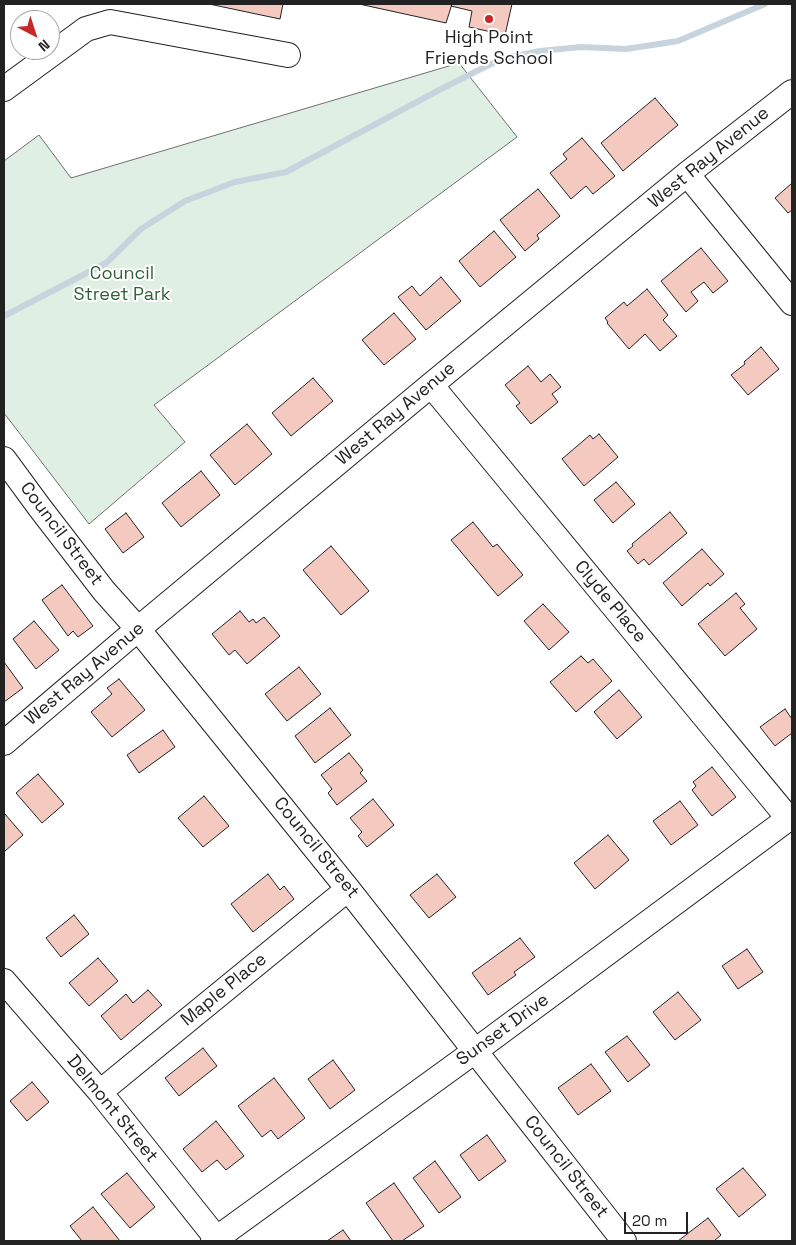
<!DOCTYPE html>
<html>
<head>
<meta charset="utf-8">
<style>
	body { margin:0 }
	#map { position:relative; width:796px; height:1245px; overflow:hidden; background:#fff; font-family:"Space Grotesk",sans-serif }
	canvas { display:block }
	.frame { position:absolute; inset:0; border:5px solid #222; pointer-events:none }
	.north { position:absolute; left:10px; top:10px; width:50px; height:50px; box-sizing:border-box; background:#fff; border:1px solid #a7a7a7; border-radius:50%; rotate:140deg; font-size:14px; font-weight:700; line-height:20px; text-align:center; color:#222 }
	.north::after { content:''; display:block; margin:auto; width:18px; height:22px; background:#c62828; clip-path:polygon(50% 0,100% 100%,50% 72%,0 100%) }
	.scale { position:absolute; left:624px; top:1212px; width:64px; height:22px; box-sizing:border-box; border:2px solid #222; border-top:0; padding-left:6px; font-size:15px; line-height:18px; white-space:nowrap; color:#222; -webkit-text-stroke:4px #fff; paint-order:stroke }
</style>
</head>
<body>
<div id="map">
<canvas width="796" height="1245"></canvas>
<div class="frame"></div>
<div class="north">N</div>
<div class="scale">20 m</div>
</div>
<script>
const ctx = document.querySelector('canvas').getContext('2d');
ctx.lineJoin = 'round';
function fillPath(path, color) {
  ctx.fillStyle = color;
  ctx.fill(path, 'evenodd');
}
function poly(rows) {
  const path = new Path2D();
  for (const r of rows) {
    path.moveTo(r[0], r[1]);
    for (let i = 2; i < r.length; i += 2) path.lineTo(r[i], r[i + 1]);
  }
  return path;
}
function stroke(path, color, width, dash) {
  ctx.strokeStyle = color;
  ctx.lineWidth = width;
  ctx.lineCap = dash ? 'butt' : 'round';
  ctx.setLineDash(dash || []);
  ctx.stroke(path);
}
function write(font, color, halo, rows, align = 'center') {
  ctx.font = font + ' "Space Grotesk",sans-serif';
  ctx.lineWidth = 4;
  ctx.setLineDash([]);
  ctx.textBaseline = 'middle';
  ctx.strokeStyle = halo;
  ctx.fillStyle = color;
  for (const [text, x, y, turn = 0] of rows) {
    ctx.save();
    ctx.translate(x, y);
    ctx.rotate((+turn || 0) * Math.PI / 180);
    ctx.textAlign = isNaN(turn) ? turn : align;
    if (halo) ctx.strokeText(text, 0, 0);
    ctx.fillText(text, 0, 0);
    ctx.restore();
  }
}
const green = poly([
	[459,63,517,137,154,405,185,442,89,524,4,413,4,161,39,135,71,178,459,63]
]);
fillPath(green, '#e0efe3');
stroke(green, '#6f6f6f', 1);
stroke(poly([
	[4,316,106,263,141,229,185,201,235,182,286,172,443,88,501,59,540,51,581,47,626,49,678,41,765,4]
]), '#c7d3dd', 6);
const building = poly([
	[209,4,283,4,280,19,209,4],
	[359,4,452,4,446,23,359,4],
	[452,4,512,4,505,35,469,27,472,11,451,6,452,4],
	[655,98,678,125,623,171,601,143,655,98],
	[582,138,615,176,593,194,586,186,571,199,550,173,567,159,563,154,582,138],
	[792,183,792,210,788,213,775,198,792,183],
	[538,189,560,216,537,235,539,239,525,251,500,220,538,189],
	[494,231,516,257,480,287,459,261,494,231],
	[701,248,728,281,713,293,704,282,691,292,698,301,686,312,661,281,701,248],
	[441,277,461,301,426,330,398,297,412,286,420,296,441,277],
	[647,289,668,315,663,320,677,336,660,351,645,334,629,349,607,323,608,322,605,318,624,302,627,306,647,289],
	[394,313,416,339,384,365,362,340,394,313],
	[761,347,779,369,748,395,731,375,745,364,744,362,761,347],
	[528,366,541,382,550,374,561,387,552,394,558,402,531,424,516,406,520,403,505,385,528,366],
	[313,378,333,401,291,436,272,413,313,378],
	[247,424,272,454,235,485,210,455,247,424],
	[599,434,618,457,584,486,562,459,590,435,593,439,599,434],
	[201,471,220,495,181,527,162,503,201,471],
	[616,482,635,504,613,523,594,500,616,482],
	[670,512,687,533,649,565,644,559,638,564,627,551,633,546,632,544,670,512],
	[126,513,144,537,123,553,105,529,126,513],
	[473,522,493,547,497,544,523,575,498,596,451,540,473,522],
	[331,546,369,591,341,615,303,570,331,546],
	[702,549,724,574,710,586,708,583,682,606,663,583,702,549],
	[62,585,93,626,78,637,73,631,68,636,42,600,62,585],
	[736,593,745,604,740,608,757,629,725,656,698,624,736,593],
	[543,604,569,632,549,650,524,621,543,604],
	[240,611,249,622,253,619,256,623,264,617,280,636,247,664,235,650,229,655,212,634,240,611],
	[34,621,59,650,36,669,13,639,34,621],
	[581,656,588,663,593,659,612,681,576,712,550,682,581,656],
	[4,662,23,688,4,702,4,662],
	[299,667,321,694,287,721,265,694,299,667],
	[119,679,145,710,112,737,91,712,112,694,107,688,119,679],
	[619,690,642,717,617,739,594,712,619,690],
	[330,708,351,735,315,763,295,736,330,708],
	[785,709,792,719,792,733,775,746,760,727,785,709],
	[163,730,175,747,139,773,127,755,163,730],
	[349,753,363,770,360,773,367,781,337,805,328,793,332,789,321,775,349,753],
	[712,767,736,797,712,816,692,790,696,786,693,782,712,767],
	[38,774,64,804,42,823,16,793,38,774],
	[204,796,229,826,203,847,178,818,204,796],
	[373,799,394,825,367,847,358,836,362,832,350,818,373,799],
	[680,801,698,825,671,845,653,821,680,801],
	[4,813,23,835,4,852,4,813],
	[608,835,629,860,595,889,574,863,608,835],
	[268,874,280,890,284,886,294,899,253,932,231,904,268,874],
	[437,874,456,897,429,918,410,895,437,874],
	[74,915,89,934,61,957,46,938,74,915],
	[520,938,535,957,514,972,516,975,488,995,472,973,520,938],
	[747,949,763,972,738,989,722,966,747,949],
	[98,958,118,981,89,1006,69,983,98,958],
	[148,990,162,1005,121,1040,101,1016,126,994,133,1003,148,990],
	[678,992,701,1020,675,1040,653,1012,678,992],
	[627,1036,650,1065,628,1082,605,1052,627,1036],
	[203,1048,217,1066,179,1096,165,1078,203,1048],
	[333,1060,355,1090,330,1109,308,1079,333,1060],
	[591,1064,611,1091,578,1115,558,1088,591,1064],
	[274,1078,305,1118,278,1139,271,1130,262,1137,238,1106,274,1078],
	[32,1082,49,1102,27,1121,10,1101,32,1082],
	[216,1121,244,1156,226,1170,217,1160,202,1172,183,1149,216,1121],
	[487,1135,506,1161,479,1181,460,1155,487,1135],
	[435,1161,461,1197,439,1213,413,1178,435,1161],
	[743,1168,766,1195,739,1217,716,1189,743,1168],
	[127,1173,155,1207,130,1228,101,1194,127,1173],
	[394,1183,424,1226,402,1241,393,1241,366,1203,394,1183],
	[93,1207,120,1241,82,1241,70,1226,93,1207],
	[708,1218,721,1235,714,1241,678,1241,708,1218],
	[343,1230,351,1241,327,1241,343,1230]
]);
fillPath(building, '#f3c9c0');
stroke(building, '#222', 1);
const minor = poly([
	[4,89,86,29,110,22,288,55],
	[687,174,792,303],
	[431,385,789,819],
	[4,459,40,508,104,591,138,629,348,889,624,1241],
	[4,743,138,629,431,385,687,174,792,92],
	[4,981,100,1092,217,1239],
	[100,1092,348,889],
	[213,1241,475,1051,792,816]
]);
stroke(minor, '#222', 26);
stroke(minor, '#fff', 24);
for (const [x, y, r, color] of [
	[489,19,5,"#c62828"]
]) {
  const dot = new Path2D();
  dot.arc(x, y, r, 0, 2 * Math.PI);
  ctx.fillStyle = color;
  ctx.fill(dot);
  stroke(dot, '#fff', 2);
}
write('18px', '#222', '#fff', [
	["High Point",489,38],
	["Friends School",489,59]
]);
write('18px', '#222', '#fff', [
	["West Ray Avenue",709,158,-39],
	["West Ray Avenue",396,414,-40],
	["Council Street",61,534,53],
	["Clyde Place",610,602,50],
	["West Ray Avenue",85,674,-40],
	["Council Street",316,848,51],
	["Maple Place",224,990,-39],
	["Sunset Drive",503,1030,-36],
	["Delmont Street",112,1109,51],
	["Council Street",566,1167,52]
]);
write('18px', '#2f5e38', '#fff', [
	["Council",122,274],
	["Street Park",122,295]
]);
</script>
</body>
</html>
